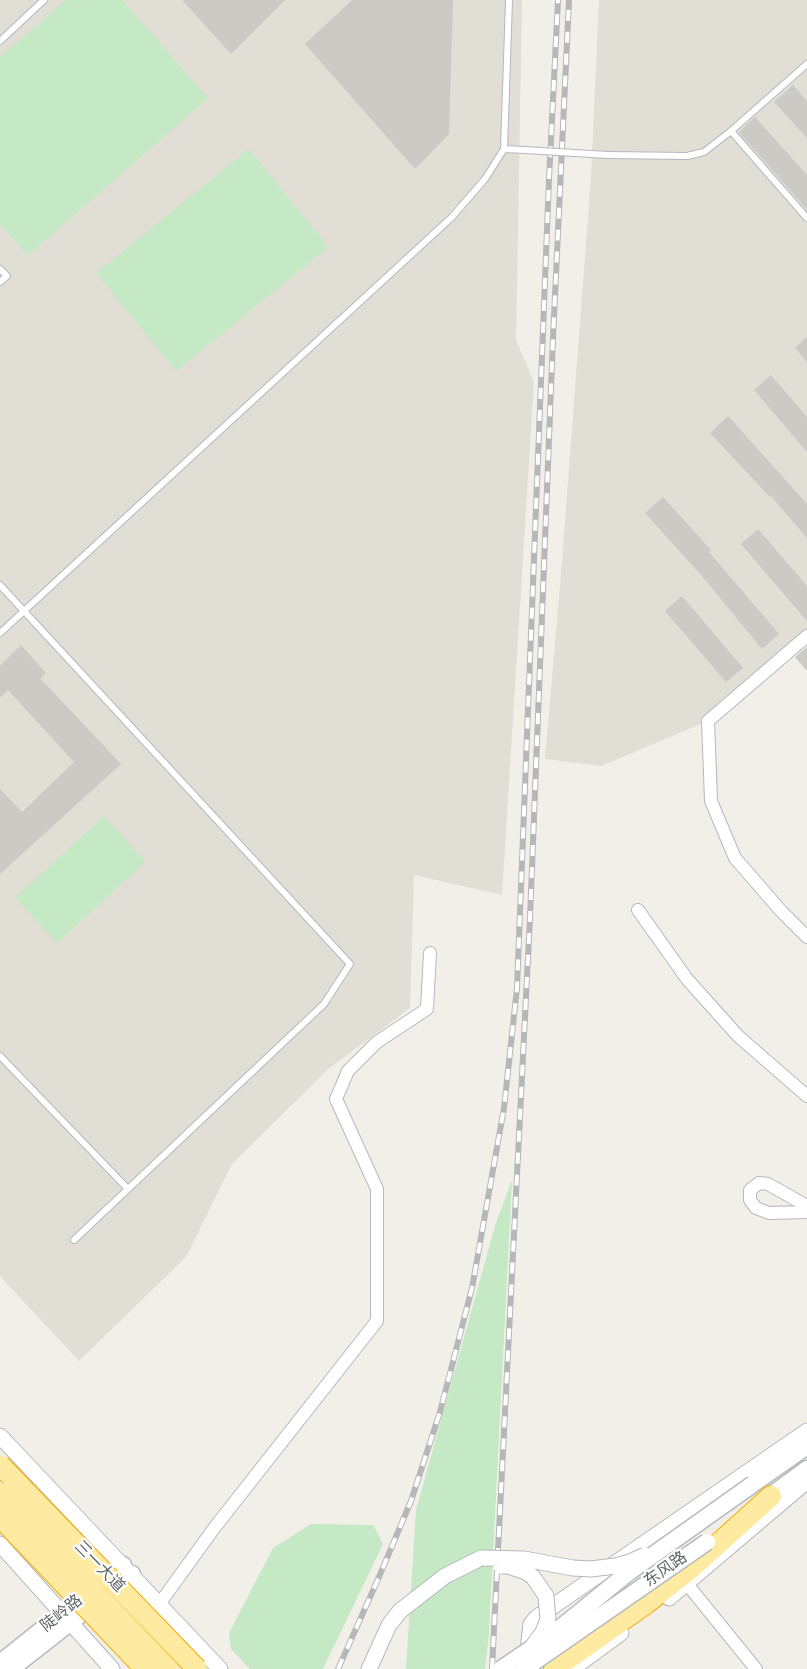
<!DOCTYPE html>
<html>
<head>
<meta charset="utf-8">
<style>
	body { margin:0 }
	canvas { display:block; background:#f1efe8 }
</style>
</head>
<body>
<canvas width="807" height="1669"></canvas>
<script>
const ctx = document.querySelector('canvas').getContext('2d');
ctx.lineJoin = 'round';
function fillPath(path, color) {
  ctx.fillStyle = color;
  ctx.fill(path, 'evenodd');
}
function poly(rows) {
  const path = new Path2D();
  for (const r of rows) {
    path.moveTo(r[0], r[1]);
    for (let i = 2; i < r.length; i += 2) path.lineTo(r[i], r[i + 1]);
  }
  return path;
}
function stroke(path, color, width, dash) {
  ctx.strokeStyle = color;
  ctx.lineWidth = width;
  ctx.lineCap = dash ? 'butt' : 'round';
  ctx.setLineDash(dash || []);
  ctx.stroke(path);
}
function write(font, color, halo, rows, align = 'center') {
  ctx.font = font + ' "Nunito Sans","Noto Sans SC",sans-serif';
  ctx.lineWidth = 4.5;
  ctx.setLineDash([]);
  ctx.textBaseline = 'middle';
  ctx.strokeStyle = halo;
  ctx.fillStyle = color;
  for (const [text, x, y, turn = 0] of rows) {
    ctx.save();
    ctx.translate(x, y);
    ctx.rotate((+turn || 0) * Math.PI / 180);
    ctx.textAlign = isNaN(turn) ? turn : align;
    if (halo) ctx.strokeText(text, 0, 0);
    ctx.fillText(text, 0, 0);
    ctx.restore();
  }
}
fillPath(poly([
	[0,0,522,0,516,340,534,382,502,895,414,875,410,1008,327,1070,232,1164,186,1257,79,1361,0,1276],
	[599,0,807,0,807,636,708,721,601,766,545,759,561,574,591,177]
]), '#e1ded6');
fillPath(poly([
	[66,0,122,0,208,98,28,255,0,224,0,57],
	[249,149,328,247,176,371,96,273],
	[104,816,145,862,57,943,15,898],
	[512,1180,489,1633,485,1669,406,1669,416,1510,495,1226],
	[311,1524,373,1525,383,1544,323,1669,250,1669,231,1649,229,1633,273,1548]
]), '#c5e8c5');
fillPath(poly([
	[182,0,285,0,231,54],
	[352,0,453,0,449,134,415,169,305,44],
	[793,85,807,101,807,138,774,102],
	[755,117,807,175,807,210,739,132],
	[807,337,807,362,795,348],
	[771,375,807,417,807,452,754,390],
	[728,416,807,504,807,538,771,496,770,497,710,433],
	[663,497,711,550,709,552,779,634,762,649,702,576,645,513],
	[758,529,807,586,807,621,741,544],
	[682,596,743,668,726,682,665,611],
	[21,645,46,673,40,678,121,764,0,874,0,789,22,812,74,762,8,690,0,698,0,666],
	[807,647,807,671,795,657]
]), '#cccac5');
const service = poly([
	[0,41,44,0],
	[731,131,807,218],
	[504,149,525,150],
	[608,155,687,156,704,152,731,131,807,64],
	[0,269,7,276,0,282],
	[0,585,350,964,324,1004,74,1240],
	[0,633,452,217,485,179,504,149,509,0],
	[0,1056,128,1189]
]);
const minor = poly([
	[807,636,708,721,711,801,735,858,781,911,807,937],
	[638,910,687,979,738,1036,807,1096],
	[807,1206,768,1184,759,1183,750,1190,750,1200,756,1208,769,1213,807,1212],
	[687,1584,756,1669],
	[160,1603,215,1527,377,1321,377,1189,336,1099,348,1071,377,1042,427,1009,430,953]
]);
const tertiary = poly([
	[0,1436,220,1669],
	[0,1544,112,1669],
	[669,1598,807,1481],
	[527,1659,531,1624,536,1618,807,1431],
	[369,1669,389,1625,400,1611,445,1576,481,1558],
	[572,1669,621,1633]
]);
const secondary = poly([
	[753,1484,807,1446],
	[761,1503,807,1469],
	[0,1663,123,1565],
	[11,1669,132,1574]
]);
const trunk = poly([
	[554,1669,647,1603,689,1570,771,1496]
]);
stroke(service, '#b5b8bc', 8);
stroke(minor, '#b5b8bc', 14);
stroke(tertiary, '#b5b8bc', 17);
stroke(secondary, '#b6babf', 19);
stroke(trunk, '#f9ab00', 22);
stroke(service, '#fff', 6);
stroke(minor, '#fff', 12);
stroke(tertiary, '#fff', 15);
stroke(secondary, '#fff', 16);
stroke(trunk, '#feeaa1', 20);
const rail = poly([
	[338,1669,379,1577,411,1501,440,1412,472,1288,504,1108,517,988,549,179,558,0],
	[492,1669,530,918,553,338,569,0]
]);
stroke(rail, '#b6b7b8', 6);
stroke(rail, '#fff', 4, [11]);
const serviceBridge = poly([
	[525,150,608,155]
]);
const tertiaryBridge = poly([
	[481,1558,524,1559,573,1568,591,1569,615,1566,630,1562,645,1555],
	[501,1566,508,1566,526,1572,533,1577,546,1596,548,1619,543,1632,532,1647]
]);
const secondaryBridge = poly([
	[501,1669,554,1633,629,1572,753,1484],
	[524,1669,707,1542]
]);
const trunkBridge = poly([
	[0,1465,197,1669],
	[0,1493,168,1669],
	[0,1517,145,1669]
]);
stroke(serviceBridge, '#b5b8bc', 8, []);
stroke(tertiaryBridge, '#b5b8bc', 17, []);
stroke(secondaryBridge, '#b6babf', 19, []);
stroke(trunkBridge, '#f9ab00', 22, []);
stroke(serviceBridge, '#fff', 6);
stroke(tertiaryBridge, '#fff', 15);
stroke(secondaryBridge, '#fff', 16);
stroke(trunkBridge, '#feeaa1', 20);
write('16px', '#5f6368', '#fff', [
	["三一大道",99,1567,46],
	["东风路",666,1570,-35],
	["陡岭路",62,1614,-39]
]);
</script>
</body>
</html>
